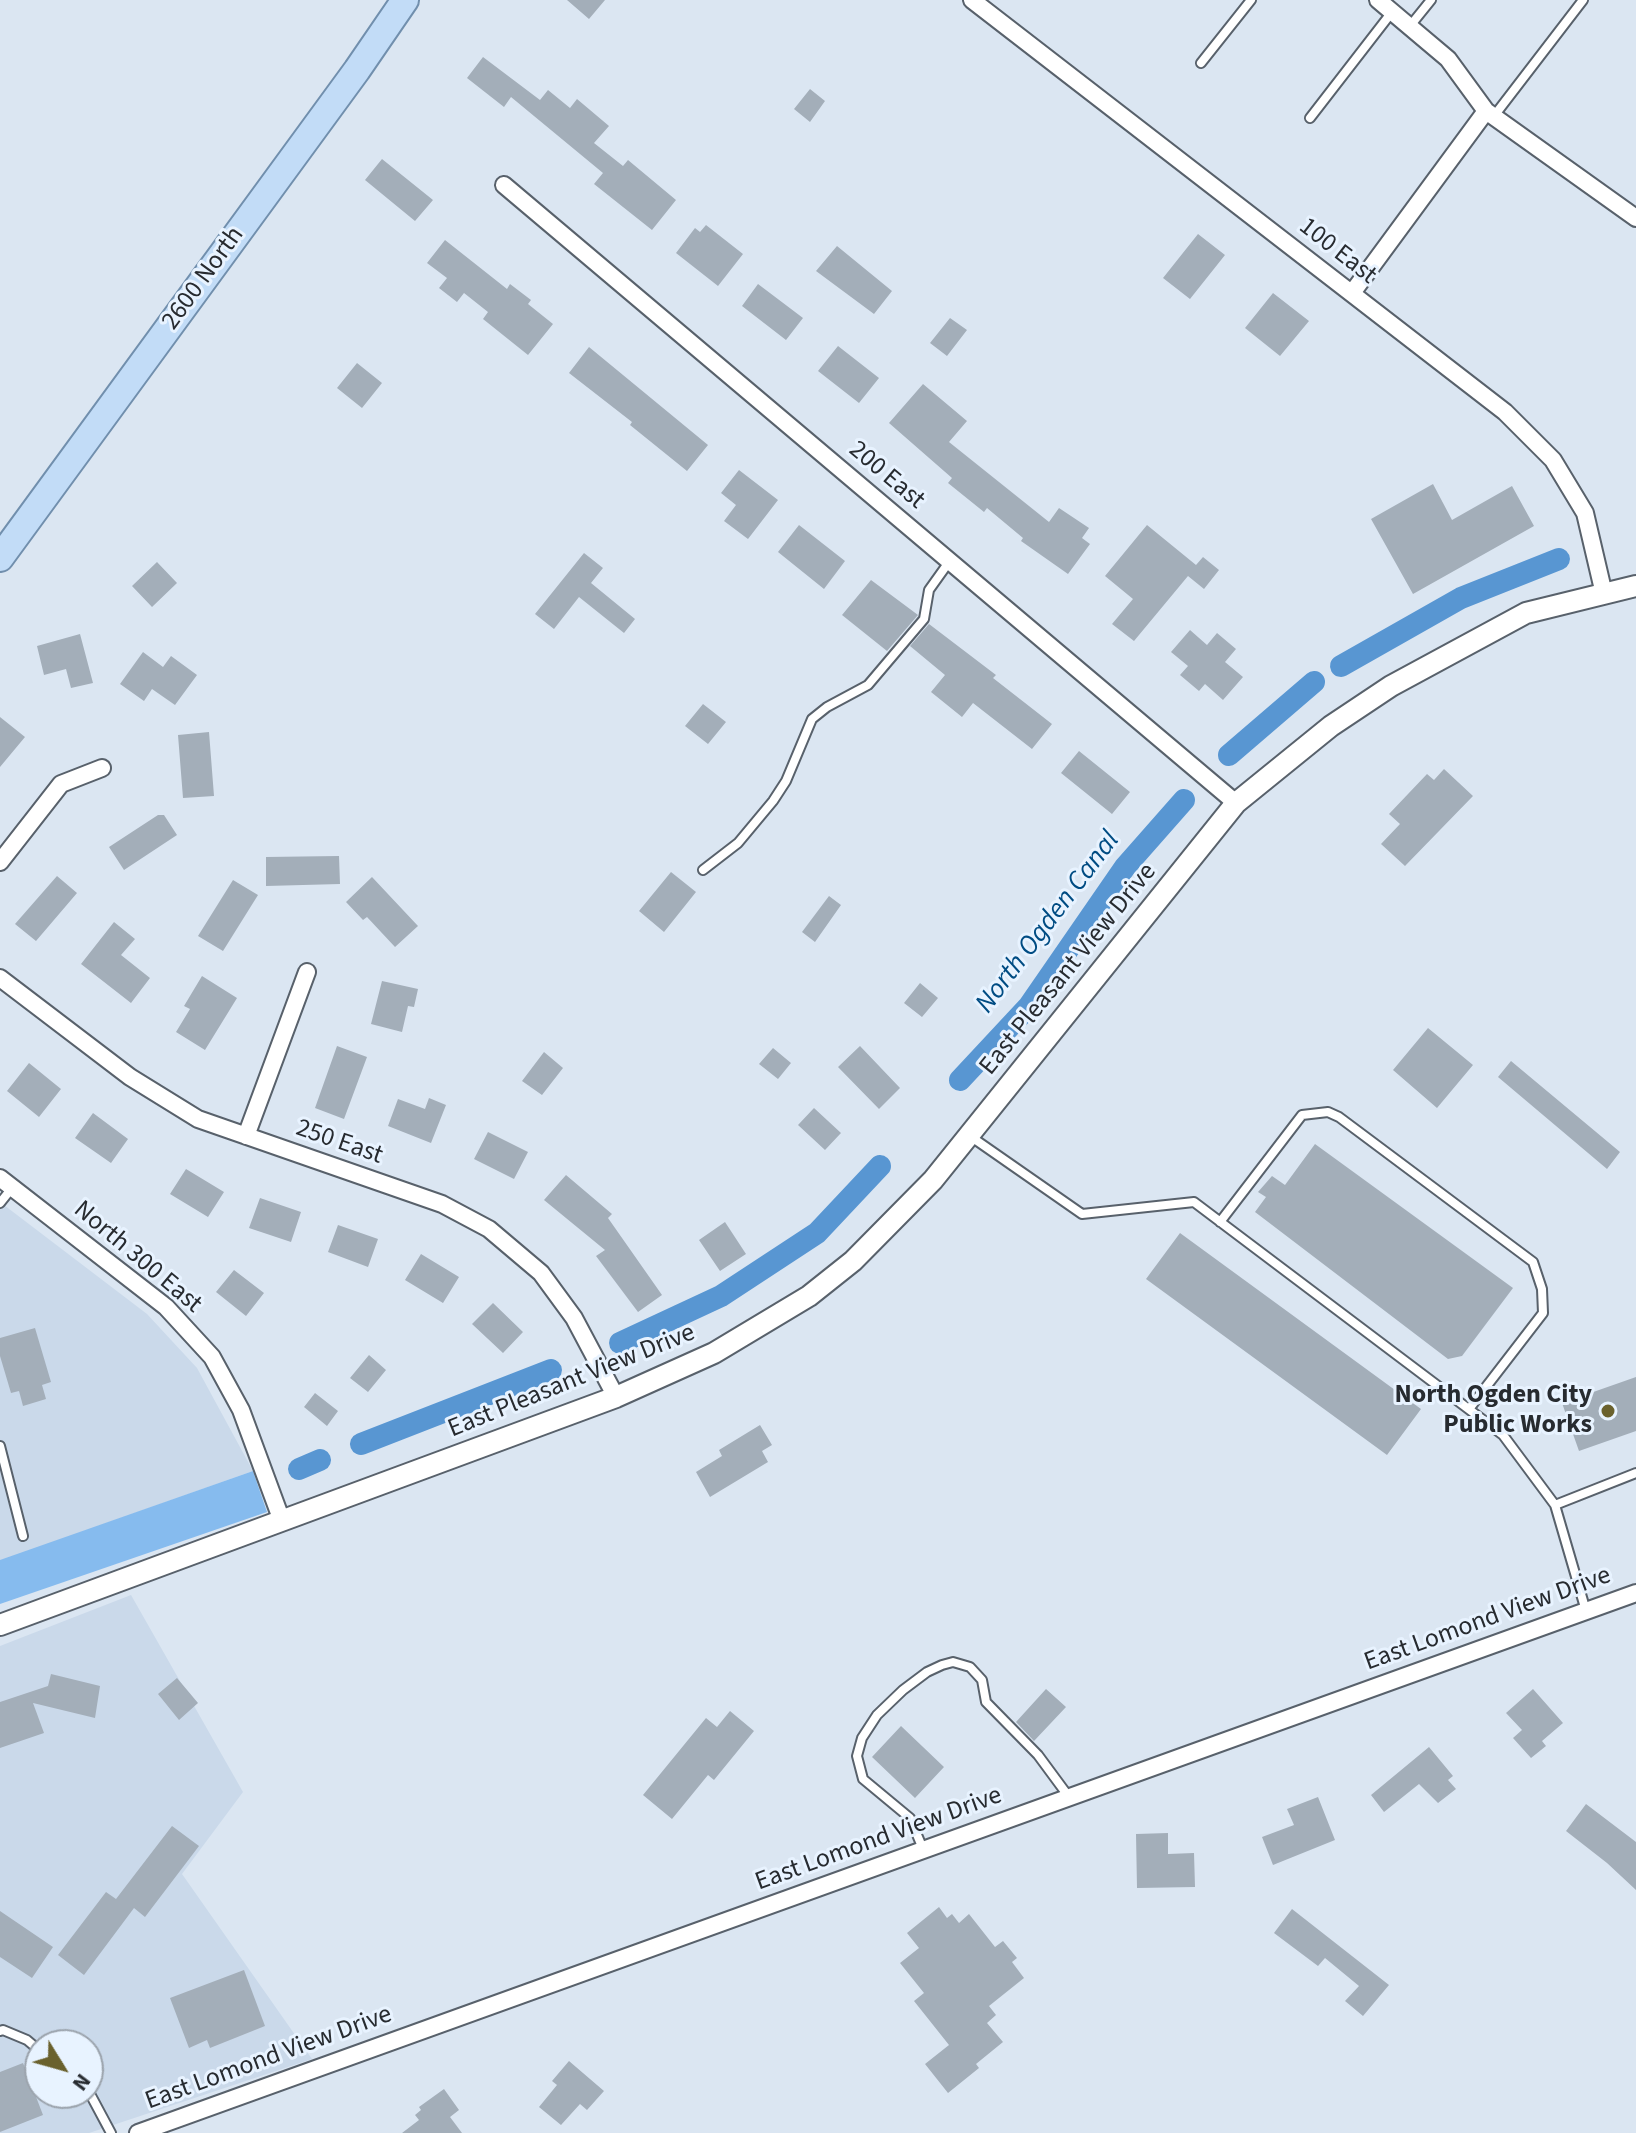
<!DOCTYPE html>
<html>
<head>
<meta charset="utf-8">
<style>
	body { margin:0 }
	#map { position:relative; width:1636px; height:2133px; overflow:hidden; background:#dbe6f2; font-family:"Source Sans 3",sans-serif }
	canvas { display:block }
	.north { position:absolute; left:24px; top:2029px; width:80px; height:80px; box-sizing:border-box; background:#e8f3ff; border:2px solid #9ba3ac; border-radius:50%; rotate:127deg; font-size:22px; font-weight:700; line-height:32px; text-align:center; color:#272b30 }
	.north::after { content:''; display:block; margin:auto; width:28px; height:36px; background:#6a612d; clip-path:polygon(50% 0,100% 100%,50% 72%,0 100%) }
</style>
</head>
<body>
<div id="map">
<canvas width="1636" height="2133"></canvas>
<div class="north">N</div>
</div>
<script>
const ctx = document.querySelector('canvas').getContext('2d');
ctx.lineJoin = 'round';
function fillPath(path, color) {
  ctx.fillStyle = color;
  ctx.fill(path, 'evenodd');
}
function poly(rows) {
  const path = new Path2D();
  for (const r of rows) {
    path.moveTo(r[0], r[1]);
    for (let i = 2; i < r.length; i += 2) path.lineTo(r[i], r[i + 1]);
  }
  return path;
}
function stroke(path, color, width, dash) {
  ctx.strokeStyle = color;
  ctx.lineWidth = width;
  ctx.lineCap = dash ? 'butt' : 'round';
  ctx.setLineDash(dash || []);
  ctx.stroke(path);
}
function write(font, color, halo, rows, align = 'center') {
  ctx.font = font + ' "Source Sans 3",sans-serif';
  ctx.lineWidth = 6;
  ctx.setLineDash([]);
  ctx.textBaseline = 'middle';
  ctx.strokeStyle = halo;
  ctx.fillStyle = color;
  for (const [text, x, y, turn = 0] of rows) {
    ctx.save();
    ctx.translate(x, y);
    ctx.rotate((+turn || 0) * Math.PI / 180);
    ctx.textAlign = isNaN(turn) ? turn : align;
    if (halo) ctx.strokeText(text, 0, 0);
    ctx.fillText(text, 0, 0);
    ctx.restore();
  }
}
fillPath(poly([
	[0,1202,147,1314,197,1368,253,1471,0,1561],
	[131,1595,243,1792,182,1874,312,2059,89,2133,0,2133,0,1646],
	[40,2045,88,2045,88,2093,40,2093]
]), '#cad9ea');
fillPath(poly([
	[253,1471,267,1512,0,1604,0,1560]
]), '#86bbee');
stroke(poly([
	[1341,666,1461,598,1559,559],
	[1229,755,1314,682],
	[960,1080,1029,1006,1125,867,1184,800],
	[620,1343,721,1296,817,1233,880,1166],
	[361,1444,551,1370],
	[299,1469,320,1460]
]), '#5896d2', 22);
fillPath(poly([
	[567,0,605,0,589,19],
	[483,57,540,100,548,90,570,108,577,99,609,126,594,143,623,166,628,160,676,200,652,230,594,184,603,173,511,97,504,107,467,78],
	[810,89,825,101,810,122,794,109],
	[382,159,433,200,415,221,365,180],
	[706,225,743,254,718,286,676,253,695,228,700,232],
	[1198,234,1225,255,1190,299,1163,278],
	[445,240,507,289,510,284,531,300,528,304,553,324,528,355,483,319,488,312,464,293,457,302,439,288,447,278,427,263],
	[837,246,892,291,874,314,816,271],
	[758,284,803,318,786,340,742,306],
	[1273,293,1309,321,1280,356,1245,328],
	[950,318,967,330,947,356,930,343],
	[838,346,879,378,859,403,818,371],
	[589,347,708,445,687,471,630,425,632,422,569,373],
	[357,363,382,383,362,408,337,388],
	[923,384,967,421,949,442,1049,522,1059,508,1089,528,1082,538,1090,544,1068,574,1021,541,1023,538,987,508,984,512,948,483,952,478,889,423],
	[739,470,778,500,748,539,724,521,736,505,721,493],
	[1433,484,1452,520,1512,486,1534,526,1413,594,1371,519],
	[799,525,845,561,824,589,778,552],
	[1147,525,1196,565,1203,557,1219,570,1204,589,1188,576,1134,641,1112,624,1133,599,1105,576],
	[584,553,603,568,591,583,635,619,624,633,579,597,554,629,535,614],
	[157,562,177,583,152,607,132,586],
	[871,580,918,615,887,651,842,615],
	[929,624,996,675,993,678,1052,724,1032,749,973,703,962,717,931,692,945,675,910,646],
	[1190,630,1207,645,1217,633,1236,649,1225,662,1243,677,1223,700,1205,684,1199,691,1180,675,1188,666,1171,652],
	[80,634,93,683,71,688,66,669,44,675,37,646],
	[143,652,163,667,171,656,197,675,175,705,152,689,144,701,120,684],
	[703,704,726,722,708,744,685,726],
	[0,717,25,737,0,767],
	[209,732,214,796,183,798,178,735],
	[1079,751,1130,792,1112,814,1061,773],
	[1444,769,1473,796,1405,866,1381,844,1400,824,1389,814,1427,774,1434,780],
	[158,815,164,815,177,835,124,870,109,847],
	[339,856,340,884,266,886,266,857],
	[671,872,696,892,664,932,639,911],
	[57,876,77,893,36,941,15,924],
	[372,877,418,926,395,947,367,917,363,920,346,902],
	[233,880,258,895,223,951,198,936],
	[829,896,841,905,815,942,802,932],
	[114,922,135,939,121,955,150,978,131,1003,81,964],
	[202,976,237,998,205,1050,176,1032,190,1009,184,1006],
	[382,981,418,989,414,1007,408,1006,402,1032,371,1024],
	[920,983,938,998,922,1017,904,1003],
	[1428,1028,1473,1065,1437,1108,1393,1070],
	[337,1046,367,1057,344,1119,315,1108],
	[860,1046,900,1088,879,1109,838,1067],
	[773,1048,791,1063,778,1079,759,1064],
	[544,1052,563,1068,542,1095,522,1081],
	[1511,1061,1620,1152,1607,1169,1498,1077],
	[29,1063,61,1089,39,1117,7,1091],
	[429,1098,446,1105,431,1143,388,1126,398,1099,425,1109],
	[814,1108,841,1133,825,1150,798,1125],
	[93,1113,128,1139,111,1163,75,1138],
	[488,1132,528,1152,514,1179,474,1159],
	[1315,1144,1513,1288,1462,1356,1448,1359,1255,1212,1266,1197,1258,1192,1272,1176,1285,1185],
	[186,1169,224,1192,208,1217,170,1194],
	[566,1175,612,1214,608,1218,662,1295,638,1312,596,1256,605,1250,544,1200],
	[260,1198,301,1212,291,1242,249,1228],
	[725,1222,746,1254,720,1271,699,1240],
	[338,1225,378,1239,368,1267,328,1252],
	[1180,1233,1421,1409,1387,1455,1146,1279],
	[421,1254,459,1277,443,1303,405,1280],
	[234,1270,264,1293,246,1316,216,1292],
	[493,1303,523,1332,503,1353,472,1324],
	[35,1328,51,1382,42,1385,46,1399,23,1406,19,1391,11,1393,0,1356,0,1338],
	[369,1355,386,1370,368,1392,350,1378],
	[1636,1377,1636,1431,1579,1451,1562,1403],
	[315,1393,338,1411,327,1426,304,1407],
	[760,1425,772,1445,762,1451,768,1462,710,1497,696,1472,722,1456,719,1450],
	[51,1674,100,1686,95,1718,33,1703,44,1733,0,1748,0,1702,48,1686],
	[177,1678,198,1703,179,1720,158,1694],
	[1046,1689,1066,1707,1034,1741,1016,1722],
	[1533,1689,1563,1723,1542,1741,1546,1746,1531,1758,1513,1738,1522,1730,1506,1713],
	[730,1711,754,1731,714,1780,708,1775,672,1819,643,1795,706,1718,717,1727],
	[901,1726,944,1767,915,1798,872,1757],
	[1429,1747,1453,1776,1448,1780,1456,1789,1438,1803,1419,1784,1384,1812,1371,1795],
	[1318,1797,1335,1840,1273,1865,1262,1837,1294,1825,1287,1809],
	[1586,1804,1636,1842,1636,1890,1607,1863,1566,1831],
	[172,1826,199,1846,145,1917,134,1908,84,1975,58,1955,106,1892,116,1899],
	[1168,1833,1168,1854,1194,1853,1195,1887,1137,1888,1136,1834],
	[939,1907,947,1918,952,1914,959,1923,969,1914,995,1947,1003,1941,1017,1958,1012,1962,1024,1978,989,2006,996,2015,987,2023,1003,2042,976,2064,979,2068,948,2093,925,2064,949,2045,914,2001,924,1993,900,1963,919,1948,907,1933],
	[1292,1909,1389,1985,1363,2016,1345,2001,1359,1986,1325,1958,1318,1966,1274,1933],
	[0,1911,53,1947,32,1978,0,1957],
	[244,1970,265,2026,210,2048,207,2040,189,2048,170,1998],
	[569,2061,604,2091,587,2110,580,2104,561,2125,539,2107,557,2085,552,2081],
	[23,2063,43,2115,0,2132,0,2072],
	[444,2089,459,2110,450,2117,462,2133,402,2133,419,2120,415,2115,421,2110,419,2107]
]), '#a3aeb9');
const service = poly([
	[1410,26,1431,0],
	[1201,63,1251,0],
	[1494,116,1583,0],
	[1310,118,1392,12],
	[703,870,738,843,773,801,786,781,812,719,827,707,868,685,924,619,929,590,949,562],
	[970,1136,1082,1214,1194,1202,1503,1435,1555,1505,1586,1611],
	[0,1203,12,1188],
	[1220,1222,1302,1115,1328,1112,1339,1117,1533,1262,1542,1289,1543,1313,1469,1409],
	[0,1446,23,1536],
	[1555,1505,1636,1473],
	[923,1849,910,1818,863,1779,857,1756,862,1738,877,1715,903,1690,927,1672,942,1665,953,1662,970,1667,982,1680,986,1702,1038,1755,1069,1797],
	[0,2031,3,2030,27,2040,40,2051],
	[88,2090,111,2133]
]);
const minor = poly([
	[972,0,1505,412,1553,460,1585,513,1604,594],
	[1378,0,1448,59,1486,111,1636,218],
	[504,185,1236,803],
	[1352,293,1486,111],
	[0,862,61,784,102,768],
	[0,978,130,1077,198,1119,442,1204,489,1229,541,1273,574,1318,616,1397],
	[246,1136,307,972],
	[0,1178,166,1307,212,1357,241,1410,282,1521],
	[138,2133,1636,1593]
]);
const tertiary = poly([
	[0,1625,616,1397,714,1353,809,1296,853,1261,933,1180,1236,803,1331,726,1391,686,1526,613,1636,586]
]);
const primary = poly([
	[0,558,357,70,405,0]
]);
stroke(service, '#58616b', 12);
stroke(minor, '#58616b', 20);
stroke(tertiary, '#58616b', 24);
stroke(primary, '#718fad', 30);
stroke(service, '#fff', 8);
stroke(minor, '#fff', 16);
stroke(tertiary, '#fff', 20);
stroke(primary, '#c2dcf7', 26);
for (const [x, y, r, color] of [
	[1608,1411,8,"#6a612d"]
]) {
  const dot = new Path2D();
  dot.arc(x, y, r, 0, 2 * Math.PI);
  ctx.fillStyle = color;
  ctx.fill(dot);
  stroke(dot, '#e8f3ff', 3);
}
write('26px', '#272b30', '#e8f3ff', [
	["100 East",1337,252,38],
	["2600 North",204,279,-54],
	["200 East",886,476,40],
	["East Pleasant View Drive",1069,970,-51],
	["250 East",339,1143,19],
	["North 300 East",137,1258,40],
	["East Pleasant View Drive",572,1382,-22],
	["East Lomond View Drive",1488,1620,-20],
	["East Lomond View Drive",879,1840,-20],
	["East Lomond View Drive",269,2059,-20]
]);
write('bold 26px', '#272b30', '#e8f3ff', [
	["North Ogden City",1592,1396],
	["Public Works",1592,1426]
], 'right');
write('italic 28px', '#004c83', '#e8f3ff', [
	["North Ogden Canal",1049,923,-53]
]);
</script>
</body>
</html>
